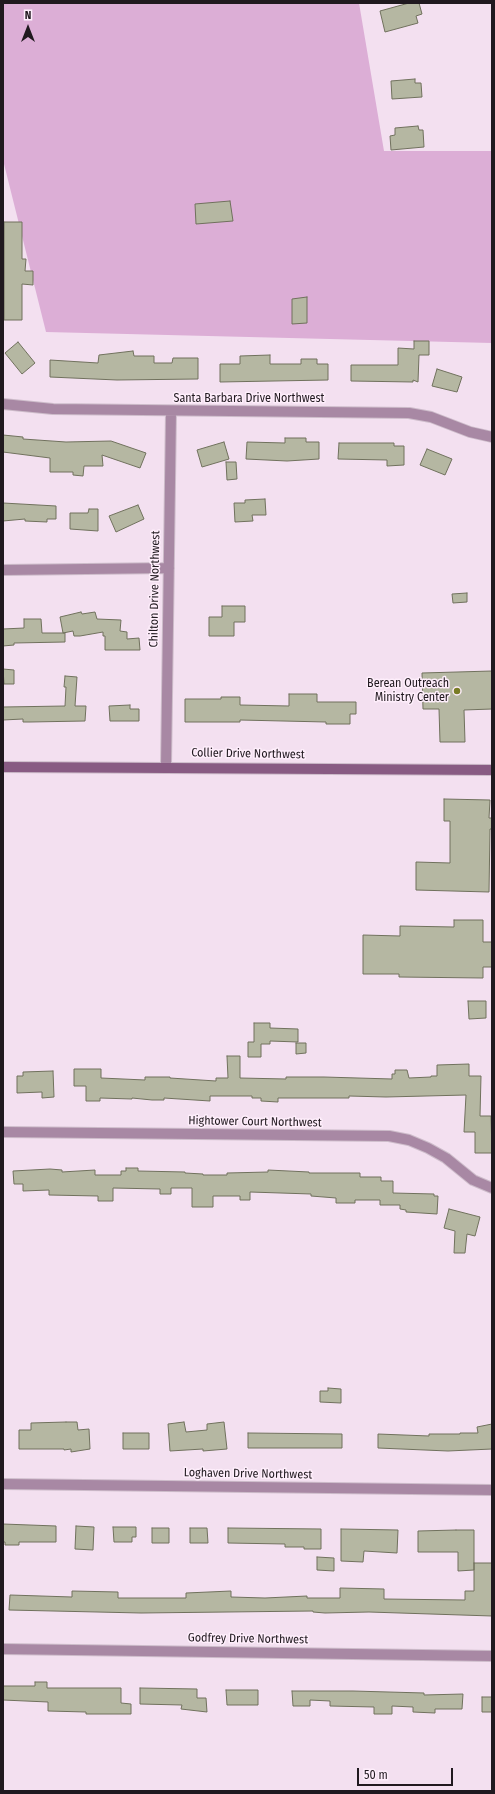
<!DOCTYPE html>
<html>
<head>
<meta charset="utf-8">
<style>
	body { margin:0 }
	#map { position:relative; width:495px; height:1794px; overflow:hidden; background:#f3e0f0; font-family:"Fira Sans Condensed",sans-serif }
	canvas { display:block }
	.frame { position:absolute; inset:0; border:4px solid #20191f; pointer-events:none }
	.north { position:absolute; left:8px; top:8px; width:40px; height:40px; -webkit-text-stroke:3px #feeefb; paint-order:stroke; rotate:0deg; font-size:11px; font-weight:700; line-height:16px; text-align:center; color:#20191f }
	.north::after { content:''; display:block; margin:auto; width:14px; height:18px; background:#20191f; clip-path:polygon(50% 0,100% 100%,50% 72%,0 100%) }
	.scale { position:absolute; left:357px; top:1768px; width:96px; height:18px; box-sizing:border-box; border:2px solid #20191f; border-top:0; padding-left:5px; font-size:12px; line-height:14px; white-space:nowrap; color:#20191f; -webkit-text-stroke:3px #feeefb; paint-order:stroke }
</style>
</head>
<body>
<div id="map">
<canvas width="495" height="1794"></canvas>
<div class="frame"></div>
<div class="north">N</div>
<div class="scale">50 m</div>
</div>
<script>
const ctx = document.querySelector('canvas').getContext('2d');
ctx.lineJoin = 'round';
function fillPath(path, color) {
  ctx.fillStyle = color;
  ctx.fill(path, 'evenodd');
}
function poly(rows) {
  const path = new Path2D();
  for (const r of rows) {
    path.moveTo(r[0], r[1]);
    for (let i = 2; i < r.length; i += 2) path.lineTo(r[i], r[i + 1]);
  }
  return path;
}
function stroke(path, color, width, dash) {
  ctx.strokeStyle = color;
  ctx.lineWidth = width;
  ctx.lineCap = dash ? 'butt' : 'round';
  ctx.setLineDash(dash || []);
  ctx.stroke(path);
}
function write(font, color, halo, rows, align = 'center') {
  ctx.font = font + ' "Fira Sans Condensed",sans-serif';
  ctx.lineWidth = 3;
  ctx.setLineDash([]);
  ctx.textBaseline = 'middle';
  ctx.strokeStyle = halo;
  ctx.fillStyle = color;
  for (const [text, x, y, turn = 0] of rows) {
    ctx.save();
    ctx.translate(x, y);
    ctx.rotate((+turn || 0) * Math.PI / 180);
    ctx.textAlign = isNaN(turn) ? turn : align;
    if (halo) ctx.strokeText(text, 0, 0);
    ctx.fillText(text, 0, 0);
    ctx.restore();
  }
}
fillPath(poly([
	[3,3,359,3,384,151,492,151,492,343,46,332,3,160]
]), '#dcaed6');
const building = poly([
	[409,3,419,3,422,14,416,16,418,23,385,32,380,11,409,3],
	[415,79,415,83,421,83,422,97,392,99,391,81,415,79],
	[418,126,419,130,423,130,424,147,391,150,390,136,395,135,395,128,418,126],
	[230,201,233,221,196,224,195,204,230,201],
	[4,222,22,222,22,259,26,259,25,271,33,271,33,285,22,284,22,320,4,320,4,222],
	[307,297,307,323,292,324,292,299,307,297],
	[414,341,429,341,429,355,419,355,418,382,413,380,413,382,351,381,351,365,398,365,398,348,414,349,414,341],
	[18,342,35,363,22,374,5,353,18,342],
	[133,351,134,356,154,356,154,363,172,363,173,358,198,358,198,379,117,380,50,377,50,360,98,363,99,355,133,351],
	[270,355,270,364,301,364,301,359,317,359,317,364,328,364,328,380,220,382,220,364,240,364,240,356,270,355],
	[437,369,462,377,457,392,432,386,437,369],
	[3,435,23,437,23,439,66,442,111,441,146,453,140,468,102,455,103,466,84,466,83,476,73,475,73,472,50,472,50,458,3,452,3,435],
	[285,438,306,438,306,442,319,442,319,459,287,461,246,459,247,442,285,443,285,438],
	[224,442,229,459,202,467,197,450,224,442],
	[339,443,394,443,394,446,404,446,404,465,387,466,387,460,338,459,339,443],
	[427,449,452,459,445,475,420,465,427,449],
	[226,462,236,462,237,479,227,480,226,462],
	[265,499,266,515,252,515,253,521,235,522,234,503,245,503,245,500,265,499],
	[3,503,56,506,56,519,47,519,47,522,25,521,25,519,3,521,3,503],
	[138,505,144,519,116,532,109,516,138,505],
	[89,509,98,509,98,531,70,529,70,513,88,513,89,509],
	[467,593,467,602,453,603,452,594,467,593],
	[222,606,245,606,245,622,234,622,234,636,209,636,209,617,222,617,222,606],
	[81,612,82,614,95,612,97,619,121,620,120,631,127,632,127,639,139,638,140,650,105,650,105,636,103,636,103,632,80,636,74,636,73,631,63,633,60,617,81,612],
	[24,619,41,619,42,633,65,633,65,642,14,643,14,645,3,646,3,629,24,628,24,619],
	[3,669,14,670,14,684,4,684,3,669],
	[492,671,492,709,464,710,465,742,440,742,439,709,423,709,422,673,492,671],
	[65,676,77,677,75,706,86,706,85,721,30,722,23,722,23,719,3,720,3,707,65,706,66,687,64,687,65,676],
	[289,694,317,694,317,702,356,702,356,714,350,714,350,724,326,724,326,722,240,720,240,722,185,722,185,699,221,699,221,697,240,697,240,705,289,706,289,694],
	[130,705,130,709,139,709,139,721,110,721,109,706,130,705],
	[444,799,490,800,489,818,492,818,492,829,490,829,489,892,416,890,416,862,450,863,450,821,444,821,444,799],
	[454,920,483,920,483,942,492,942,492,967,483,967,483,978,399,977,399,974,363,974,363,935,400,936,400,926,454,927,454,920],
	[468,1001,486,1001,486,1018,469,1019,468,1001],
	[254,1023,270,1023,270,1028,298,1029,298,1042,270,1041,270,1044,261,1044,261,1057,248,1057,248,1042,254,1042,254,1023],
	[296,1043,306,1043,306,1053,296,1054,296,1043],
	[227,1056,240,1056,240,1078,286,1079,286,1077,324,1077,392,1079,392,1074,395,1074,395,1070,407,1070,409,1078,431,1077,431,1076,437,1076,437,1065,469,1064,469,1076,481,1076,480,1116,491,1116,492,1153,475,1153,475,1132,464,1132,466,1095,386,1097,349,1096,349,1098,278,1098,278,1102,261,1101,261,1098,252,1098,252,1096,210,1096,210,1101,164,1098,164,1100,152,1100,132,1098,132,1099,100,1098,100,1101,86,1101,86,1086,74,1086,74,1069,101,1069,101,1078,145,1080,145,1077,170,1077,170,1078,216,1081,216,1078,228,1078,227,1056],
	[53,1071,54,1097,42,1098,42,1092,17,1093,17,1076,23,1076,23,1072,53,1071],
	[126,1168,138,1168,138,1171,185,1172,185,1173,203,1174,203,1175,227,1175,227,1173,268,1172,268,1170,309,1172,309,1173,360,1173,360,1177,381,1177,381,1181,393,1181,393,1193,434,1194,434,1196,438,1196,437,1214,406,1212,406,1210,400,1209,400,1205,380,1205,380,1200,355,1200,355,1203,336,1203,336,1198,311,1196,311,1194,250,1192,250,1200,240,1200,240,1196,213,1196,213,1207,192,1207,192,1188,171,1188,171,1194,160,1194,160,1189,113,1188,113,1201,98,1201,98,1196,49,1195,49,1190,23,1191,23,1184,14,1184,13,1171,50,1169,62,1170,62,1172,95,1170,95,1175,121,1175,121,1171,126,1171,126,1168],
	[449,1209,480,1217,475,1236,467,1234,465,1253,454,1253,455,1231,444,1228,449,1209],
	[328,1388,341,1389,341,1403,320,1402,320,1391,328,1391,328,1388],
	[66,1422,77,1422,78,1430,89,1429,90,1449,71,1452,71,1449,64,1450,64,1449,19,1449,19,1430,31,1430,31,1423,66,1422],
	[184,1422,186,1432,207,1430,207,1424,224,1422,227,1449,203,1451,203,1449,170,1451,168,1424,184,1422],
	[492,1424,492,1449,448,1451,378,1448,378,1434,429,1436,429,1434,460,1434,460,1433,478,1433,477,1427,492,1424],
	[123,1433,149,1433,149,1449,123,1449,123,1433],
	[248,1433,342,1434,342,1448,248,1448,248,1433],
	[3,1524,56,1526,56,1542,19,1542,19,1545,5,1545,5,1542,3,1542,3,1524],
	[76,1526,94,1527,93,1550,75,1549,76,1526],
	[113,1527,136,1527,136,1537,132,1537,132,1542,114,1542,113,1527],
	[152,1528,169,1528,169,1543,152,1543,152,1528],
	[190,1528,207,1528,208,1543,190,1543,190,1528],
	[228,1528,321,1529,321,1549,304,1549,304,1547,285,1547,285,1544,228,1543,228,1528],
	[341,1529,398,1530,397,1553,364,1551,363,1562,341,1561,341,1529],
	[456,1530,474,1530,474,1570,458,1571,458,1552,418,1552,418,1531,456,1530],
	[317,1557,334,1558,334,1571,317,1570,317,1557],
	[474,1563,492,1563,492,1616,369,1612,325,1613,313,1612,313,1611,141,1613,9,1610,10,1595,72,1597,72,1591,118,1592,118,1598,186,1598,186,1593,231,1591,231,1597,265,1598,307,1596,307,1598,340,1598,340,1588,384,1589,384,1599,465,1600,465,1591,474,1591,474,1563],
	[35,1682,47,1682,47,1688,121,1688,121,1703,131,1704,131,1714,86,1714,86,1712,48,1711,48,1702,3,1700,3,1686,35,1686,35,1682],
	[140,1688,197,1689,197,1698,206,1698,207,1712,181,1709,182,1705,140,1704,140,1688],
	[226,1690,258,1690,258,1705,227,1705,226,1690],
	[292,1691,353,1691,424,1693,424,1695,463,1694,462,1709,435,1709,435,1713,413,1712,413,1707,392,1706,392,1714,374,1714,374,1707,330,1706,330,1701,310,1700,310,1706,293,1706,292,1691],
	[482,1697,492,1697,492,1712,482,1712,482,1697]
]);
fillPath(building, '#b5b7a2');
stroke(building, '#70715d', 1);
const street = poly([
	[3,404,53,409,409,413,431,417,470,432,492,437],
	[3,570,169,568],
	[166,767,171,411],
	[3,1132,389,1136,409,1140,428,1148,446,1158,473,1180,492,1188],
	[3,1484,492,1490],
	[3,1649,492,1656]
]);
const secondary = poly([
	[3,767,492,770]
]);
stroke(street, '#cdbcca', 12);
stroke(secondary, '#cdbcca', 12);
stroke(street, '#a888a4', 10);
stroke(secondary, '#885b83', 10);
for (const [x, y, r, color] of [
	[457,691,4,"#797c25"]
]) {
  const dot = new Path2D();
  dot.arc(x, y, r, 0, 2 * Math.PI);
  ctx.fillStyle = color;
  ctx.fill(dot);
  stroke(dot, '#feeefb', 1.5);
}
write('12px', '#20191f', '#feeefb', [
	["Santa Barbara Drive Northwest",249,399],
	["Chilton Drive Northwest",155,589,-89],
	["Collier Drive Northwest",248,754,1],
	["Hightower Court Northwest",255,1122,1],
	["Loghaven Drive Northwest",248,1474,1],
	["Godfrey Drive Northwest",248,1639,1]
]);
write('12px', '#20191f', '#feeefb', [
	["Berean Outreach",449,684],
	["Ministry Center",449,698]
], 'right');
</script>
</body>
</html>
